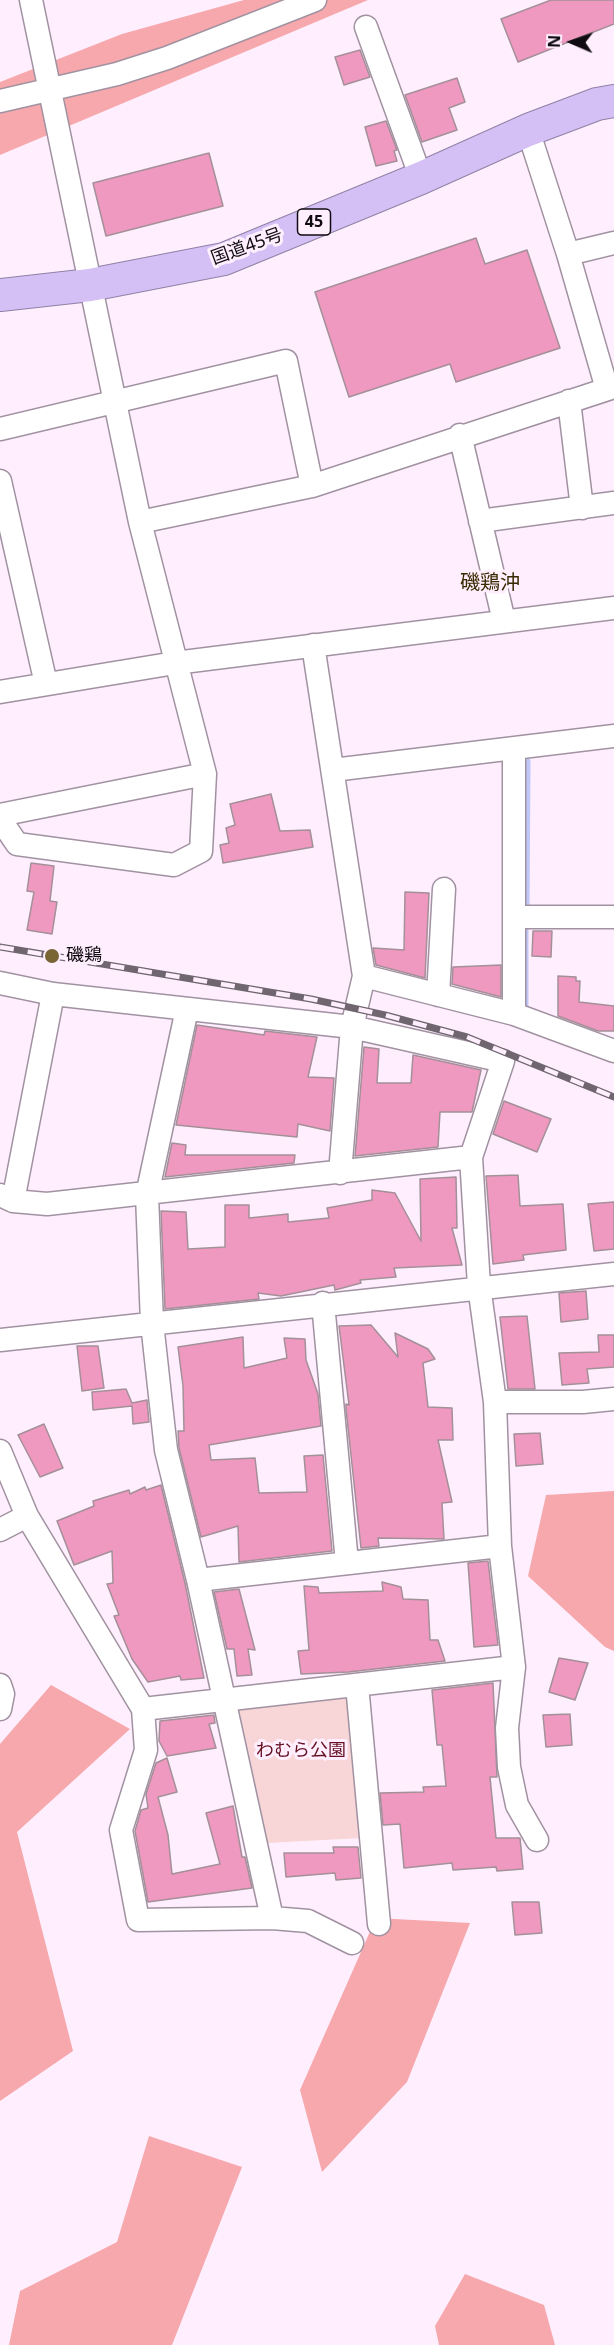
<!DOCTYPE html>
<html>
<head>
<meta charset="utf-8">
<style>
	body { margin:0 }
	#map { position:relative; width:614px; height:2345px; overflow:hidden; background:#ffeffe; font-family:"Noto Sans",sans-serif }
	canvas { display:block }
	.north { position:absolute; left:542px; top:12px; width:60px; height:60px; -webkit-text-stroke:4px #ffeffe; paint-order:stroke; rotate:272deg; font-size:16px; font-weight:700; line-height:24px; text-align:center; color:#100b10 }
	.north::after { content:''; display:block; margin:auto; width:21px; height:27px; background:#100b10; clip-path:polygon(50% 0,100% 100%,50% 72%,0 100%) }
</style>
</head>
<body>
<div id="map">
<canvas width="614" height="2345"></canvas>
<div class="north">N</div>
</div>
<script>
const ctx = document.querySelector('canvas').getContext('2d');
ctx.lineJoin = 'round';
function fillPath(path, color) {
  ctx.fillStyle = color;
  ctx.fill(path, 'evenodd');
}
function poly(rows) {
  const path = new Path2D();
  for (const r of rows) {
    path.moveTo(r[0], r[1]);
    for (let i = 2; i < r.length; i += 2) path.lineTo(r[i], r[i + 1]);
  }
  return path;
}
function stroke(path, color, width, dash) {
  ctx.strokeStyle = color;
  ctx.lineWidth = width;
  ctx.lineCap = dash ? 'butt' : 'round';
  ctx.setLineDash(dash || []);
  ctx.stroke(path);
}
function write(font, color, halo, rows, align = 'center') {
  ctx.font = font + ' "Noto Sans","Noto Sans JP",sans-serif';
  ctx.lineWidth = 6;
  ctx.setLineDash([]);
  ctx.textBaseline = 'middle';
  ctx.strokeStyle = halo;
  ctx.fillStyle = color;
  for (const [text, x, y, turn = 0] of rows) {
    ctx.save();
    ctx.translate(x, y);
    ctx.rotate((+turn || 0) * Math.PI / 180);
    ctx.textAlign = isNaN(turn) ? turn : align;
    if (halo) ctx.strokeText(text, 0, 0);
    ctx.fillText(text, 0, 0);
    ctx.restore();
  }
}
fillPath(poly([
	[347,1694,361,1838,268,1843,238,1705]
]), '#f8d6d7');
fillPath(poly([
	[244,0,368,0,0,155,0,82,122,34],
	[614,1491,614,1651,605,1647,528,1576,546,1495],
	[51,1685,130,1729,17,1832,73,2051,0,2101,0,1744],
	[376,1918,470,1923,407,2082,322,2172,300,2090],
	[149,2136,242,2167,172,2345,9,2345,20,2291,117,2242],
	[465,2274,544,2305,555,2345,439,2345,435,2326]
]), '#f6a8ac');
stroke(poly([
	[527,912,528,761],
	[526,1011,526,921]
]), '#bfc7f8', 5);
const building = poly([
	[551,0,614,0,614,24,518,62,501,19,551,0],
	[360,50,370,77,344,85,335,57,360,50],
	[457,78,465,102,449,108,457,130,422,142,405,95,457,78],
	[386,121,397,150,394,151,397,161,376,166,365,127,386,121],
	[209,153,223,206,106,236,93,183,209,153],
	[476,238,485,264,527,250,560,348,456,382,450,364,349,397,315,292,476,238],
	[271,794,280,831,310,830,313,847,223,863,220,845,229,843,226,828,235,825,230,804,271,794],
	[31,863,54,866,50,901,57,902,52,934,27,930,34,892,27,891,31,863],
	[405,892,429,893,425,978,376,965,373,948,404,950,405,892],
	[533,931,552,931,551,957,532,956,533,931],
	[501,965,501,997,452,984,453,967,501,965],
	[558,976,576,977,576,981,580,981,579,1002,614,1006,614,1031,598,1031,558,1016,558,976],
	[197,1025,264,1035,265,1031,317,1037,308,1077,334,1078,330,1131,298,1124,297,1137,176,1125,197,1025],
	[364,1047,379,1049,377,1083,411,1083,413,1055,481,1070,472,1112,440,1112,438,1147,355,1156,364,1047],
	[504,1101,551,1119,537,1152,493,1134,504,1101],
	[172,1143,186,1145,185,1155,295,1155,294,1163,165,1177,172,1143],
	[518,1175,520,1206,563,1204,566,1250,523,1255,524,1260,493,1264,486,1176,518,1175],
	[456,1177,457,1228,452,1228,462,1265,394,1268,396,1277,360,1280,361,1283,335,1290,334,1285,281,1296,258,1293,259,1299,165,1309,161,1211,186,1212,188,1249,225,1247,225,1205,249,1205,249,1218,288,1214,288,1222,329,1218,327,1208,372,1200,372,1190,395,1193,421,1241,420,1179,456,1177],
	[614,1202,614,1249,594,1251,588,1204,614,1202],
	[586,1291,588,1319,561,1322,559,1293,586,1291],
	[527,1316,535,1389,508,1389,500,1317,527,1316],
	[371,1325,398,1357,395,1333,428,1349,435,1359,423,1363,428,1407,452,1408,453,1440,438,1440,452,1502,442,1503,444,1539,378,1538,379,1546,361,1548,346,1409,346,1404,349,1405,339,1326,371,1325],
	[598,1335,614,1335,614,1367,587,1369,589,1383,562,1385,559,1353,599,1352,598,1335],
	[243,1337,244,1368,287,1358,284,1338,305,1339,306,1360,318,1394,321,1426,209,1445,211,1460,255,1458,259,1493,307,1492,304,1456,323,1455,332,1551,239,1562,238,1526,201,1537,179,1448,178,1431,184,1431,183,1386,178,1347,243,1337],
	[77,1346,98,1346,104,1388,82,1391,77,1346],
	[126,1389,132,1403,147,1400,149,1422,133,1424,132,1406,93,1410,92,1392,126,1389],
	[44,1424,63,1468,40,1477,18,1435,44,1424],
	[540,1433,543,1464,516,1466,514,1434,540,1433],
	[161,1485,185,1583,204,1678,181,1680,180,1676,148,1682,132,1659,114,1616,119,1615,107,1584,113,1583,112,1551,74,1565,57,1521,94,1506,93,1501,129,1490,130,1494,145,1487,146,1490,161,1485],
	[488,1561,498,1645,474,1647,468,1563,488,1561],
	[382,1582,401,1587,403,1599,428,1600,430,1640,438,1640,445,1661,349,1672,301,1674,298,1651,309,1650,304,1586,318,1587,319,1593,383,1591,382,1582],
	[239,1589,255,1650,248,1649,252,1675,237,1676,234,1649,227,1649,214,1592,239,1589],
	[559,1658,588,1663,575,1700,549,1692,559,1658],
	[493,1683,497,1777,490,1777,496,1838,520,1838,523,1869,497,1871,496,1867,453,1870,452,1863,404,1868,400,1824,383,1825,380,1793,424,1792,423,1787,446,1786,442,1745,437,1745,432,1690,493,1683],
	[570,1714,572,1745,546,1747,543,1715,570,1714],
	[214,1715,215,1723,209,1724,216,1748,167,1756,159,1741,160,1721,214,1715],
	[167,1758,177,1792,158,1797,168,1835,172,1874,220,1864,206,1813,233,1806,242,1857,245,1857,252,1888,148,1902,135,1831,141,1810,148,1808,146,1794,156,1763,167,1758],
	[333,1847,358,1847,361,1878,336,1880,335,1873,286,1877,284,1853,334,1853,333,1847],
	[512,1902,539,1902,542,1933,515,1935,512,1902]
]);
fillPath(building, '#ef98c0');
stroke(building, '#a49098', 1.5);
const minor = poly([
	[366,27,421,178],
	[0,101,117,74,167,58,315,0],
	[528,130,568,254,607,389],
	[568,254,614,243],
	[569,401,582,508],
	[0,429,286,361,312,486],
	[460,435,504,621],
	[0,481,46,684],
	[480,521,614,503],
	[140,522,312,486,614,387],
	[313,645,364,976,352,1027,340,1173],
	[0,692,175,663,614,608],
	[514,748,514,1014],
	[333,770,614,736],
	[0,815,205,774],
	[0,819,17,844,174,865,201,851,205,774,140,522,31,0],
	[514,917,614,917],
	[364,976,514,1014,614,1051],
	[0,983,53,994,352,1027,503,1061,471,1157,479,1286,495,1402,500,1546,514,1667,507,1728,509,1767,517,1805,537,1840],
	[438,995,444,889],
	[187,1009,147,1195,152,1323,166,1450,198,1580,272,1918],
	[0,1195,13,1201,47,1204,471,1157],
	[13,1201,53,994],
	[323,1303,347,1563],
	[0,1340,614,1274],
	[495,1402,583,1402,614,1399],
	[0,1451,27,1516,143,1709,146,1750,121,1830,138,1920,272,1918,308,1921,352,1943],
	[0,1530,27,1516],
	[198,1580,500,1546],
	[0,1685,3,1694,0,1709],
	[357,1685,379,1924],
	[143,1709,514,1667]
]);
const highway = poly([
	[0,295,90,285,224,259,421,178,528,130,597,104,614,101]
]);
stroke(minor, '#a192a1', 25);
stroke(highway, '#8f81a5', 34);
stroke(minor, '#fff', 22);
stroke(highway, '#d4c0f5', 32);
const rail = poly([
	[0,947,311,999,385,1015,467,1037,614,1097]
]);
stroke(rail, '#6f666f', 7);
stroke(rail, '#ffeffe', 4.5, [14]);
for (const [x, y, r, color] of [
	[52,956,8,"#786533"]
]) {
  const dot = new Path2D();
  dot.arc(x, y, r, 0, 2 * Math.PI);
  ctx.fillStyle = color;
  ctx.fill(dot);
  stroke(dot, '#ffeffe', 2);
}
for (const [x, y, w] of [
	[314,222,33]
]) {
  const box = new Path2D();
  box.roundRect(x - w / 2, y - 13, w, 26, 4.5);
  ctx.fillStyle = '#ffeffe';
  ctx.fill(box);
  stroke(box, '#100b10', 1.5);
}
write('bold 16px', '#100b10', null, [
	["45",314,222]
]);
write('18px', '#100b10', '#ffeffe', [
	["国道45号",247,247,-20]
]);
write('18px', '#100b10', '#ffeffe', [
	["磯鶏",66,956]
], 'left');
write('18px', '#651122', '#ffeffe', [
	["わむら公園",301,1751]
]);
write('20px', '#372900', '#ffeffe', [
	["磯鶏沖",490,583]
]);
</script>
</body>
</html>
